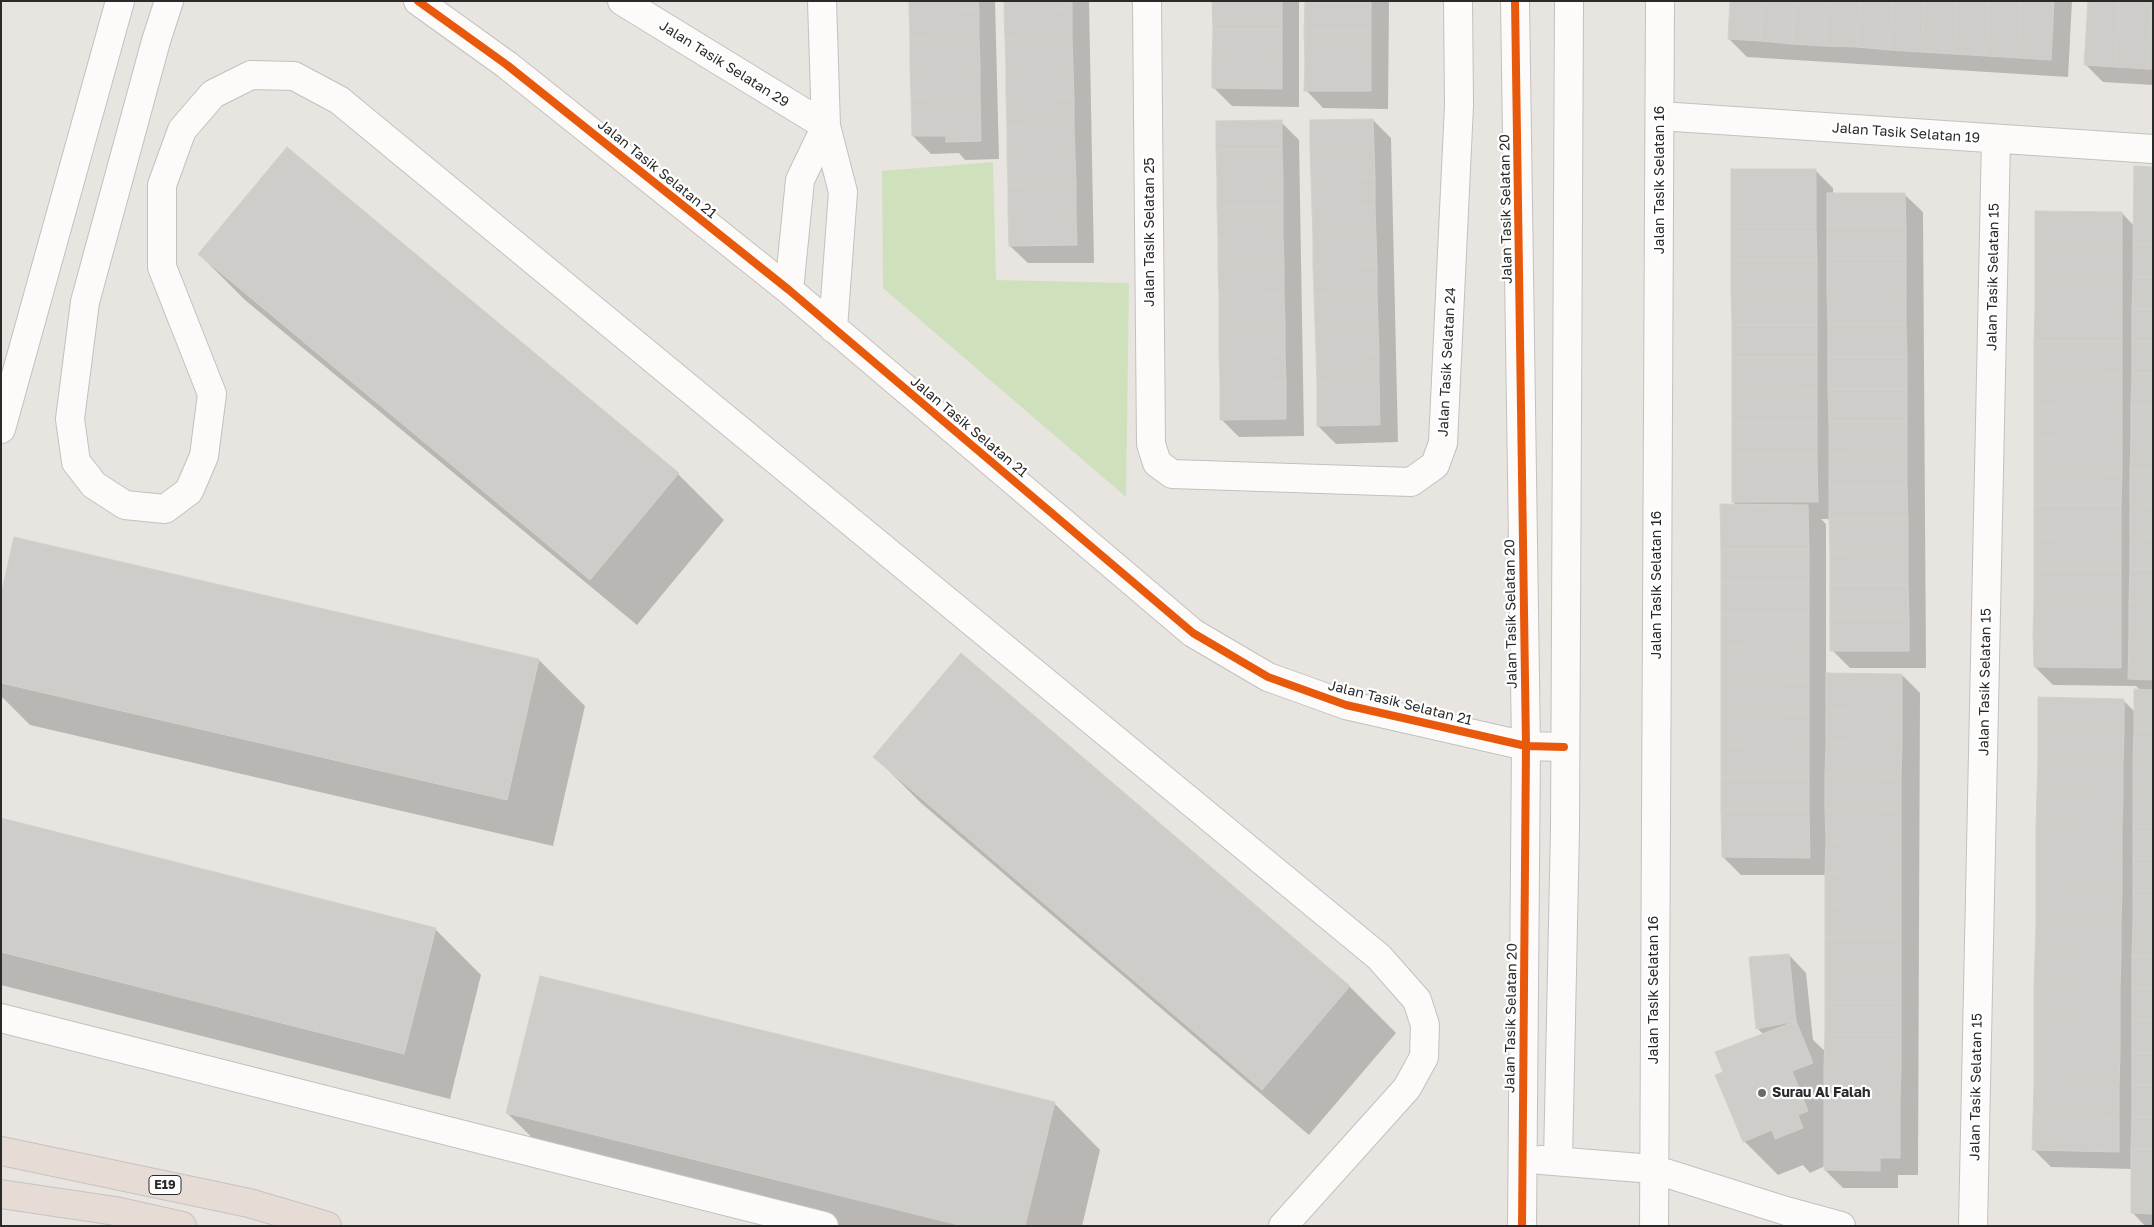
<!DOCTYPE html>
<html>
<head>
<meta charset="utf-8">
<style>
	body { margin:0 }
	#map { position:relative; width:2154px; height:1227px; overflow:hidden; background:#e8e4e0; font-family:"Golos Text",sans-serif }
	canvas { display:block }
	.frame { position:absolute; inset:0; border:2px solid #2a2a2a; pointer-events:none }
</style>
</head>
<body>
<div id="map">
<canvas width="2154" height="1227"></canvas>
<div class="frame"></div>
</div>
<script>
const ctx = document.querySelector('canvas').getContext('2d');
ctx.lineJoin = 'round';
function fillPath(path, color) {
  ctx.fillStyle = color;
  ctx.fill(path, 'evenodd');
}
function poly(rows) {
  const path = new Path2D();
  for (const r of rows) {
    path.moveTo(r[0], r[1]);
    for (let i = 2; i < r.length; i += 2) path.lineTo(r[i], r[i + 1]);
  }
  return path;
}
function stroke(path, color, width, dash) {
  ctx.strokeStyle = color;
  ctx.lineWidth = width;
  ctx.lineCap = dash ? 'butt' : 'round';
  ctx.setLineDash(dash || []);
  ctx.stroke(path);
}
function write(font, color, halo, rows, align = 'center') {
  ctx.font = font + ' "Golos Text",sans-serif';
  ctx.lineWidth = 4.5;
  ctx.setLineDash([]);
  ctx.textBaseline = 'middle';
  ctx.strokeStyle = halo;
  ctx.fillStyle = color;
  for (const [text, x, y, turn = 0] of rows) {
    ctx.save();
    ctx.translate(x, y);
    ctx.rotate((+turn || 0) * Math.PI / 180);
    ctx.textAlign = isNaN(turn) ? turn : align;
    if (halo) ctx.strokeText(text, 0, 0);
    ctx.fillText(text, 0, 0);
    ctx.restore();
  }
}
fillPath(poly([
	[993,162,996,280,1129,283,1126,497,883,288,882,171]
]), '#cfe1bc');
fillPath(poly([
	[910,1,995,1,999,159,965,160,959,153,931,154,913,136],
	[1005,1,1089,1,1094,263,1028,263,1010,246],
	[1214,1,1299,1,1299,107,1232,106,1214,88],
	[1306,1,1389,1,1388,109,1323,108,1306,90],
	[1731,1,2072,1,2068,77,1747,57,1729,39],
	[2153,1,2153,85,2103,82,2085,64],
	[1373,120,1391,138,1398,442,1336,444,1318,426],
	[1281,122,1299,140,1304,436,1239,437,1221,419],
	[287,148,678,474,724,520,637,625,245,300,199,254],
	[2153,168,2153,1226,2145,1226,2133,1213,2133,1169,2051,1167,2034,1150,2123,700,2135,712,2141,691,2136,686,2053,685,2035,667,2122,213,2134,226],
	[1815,170,1833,188,1833,195,1905,195,1923,212,1926,668,1850,668,1832,650,1831,519,1821,519,1826,524,1826,675,1902,675,1920,693,1918,1175,1898,1175,1898,1188,1843,1188,1825,1170,1825,1166,1810,1173,1803,1165,1778,1175,1744,1141,1725,1073,1764,1035,1757,1028,1789,955,1806,973,1813,1040,1826,1052,1826,875,1741,875,1723,857,1737,506,1733,502],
	[1,601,539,660,585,706,553,846,30,725,1,696],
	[961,655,1350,987,1396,1033,1309,1135,921,803,875,757],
	[1,819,435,929,481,975,450,1099,1,985],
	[1054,1103,1100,1150,1082,1226,825,1226,554,1159,507,1113]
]), '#0003');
const building = poly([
	[909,1,978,1,979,9,909,10,909,1],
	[1004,1,1072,1,1072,9,1004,10,1004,1],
	[1212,1,1282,1,1282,30,1213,30,1212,1],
	[1305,1,1371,1,1371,3,1305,2,1305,1],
	[1730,1,1763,1,1760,41,1728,39,1730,1],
	[1763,1,1795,1,1792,44,1760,41,1763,1],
	[1795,1,1827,1,1825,46,1792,44,1795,1],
	[1827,1,1860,1,1857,47,1825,46,1827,1],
	[1860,1,1892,1,1889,50,1857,47,1860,1],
	[1892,1,1924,1,1922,52,1889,50,1892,1],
	[1924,1,1957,1,1954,54,1922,52,1924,1],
	[1957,1,1989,1,1986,56,1954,54,1957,1],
	[1989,1,2021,1,2018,58,1986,56,1989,1],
	[2021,1,2054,1,2051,60,2018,58,2021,1],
	[2088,1,2119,1,2116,67,2084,65,2088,1],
	[2119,1,2152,1,2148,69,2116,67,2119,1],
	[2152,1,2153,1,2153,69,2148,69,2152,1],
	[1305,2,1371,3,1371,32,1304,32,1305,2],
	[979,9,979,38,910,39,909,10,979,9],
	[1072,9,1072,38,1005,39,1004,10,1072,9],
	[1213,30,1282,30,1282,60,1212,59,1213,30],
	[1304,32,1371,32,1371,62,1305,61,1304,32],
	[979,38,980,67,910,68,910,39,979,38],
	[1072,38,1073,67,1006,68,1005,39,1072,38],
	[1212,59,1282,60,1282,89,1212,88,1212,59],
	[1305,61,1371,62,1371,91,1304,91,1305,61],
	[980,67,980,96,911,97,910,68,980,67],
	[1073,67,1074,97,1006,98,1006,68,1073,67],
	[980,96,981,141,946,142,946,136,912,136,911,97,980,96],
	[1074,97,1074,126,1007,127,1006,98,1074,97],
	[1373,119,1374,148,1310,149,1310,120,1373,119],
	[1282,120,1282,150,1216,150,1216,121,1282,120],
	[1074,126,1075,155,1007,156,1007,127,1074,126],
	[287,147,679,473,590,580,198,254,287,147],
	[1374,148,1375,177,1311,178,1310,149,1374,148],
	[1216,150,1282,150,1283,179,1217,180,1216,150],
	[1075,155,1076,184,1008,185,1007,156,1075,155],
	[2134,166,2153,167,2153,244,2133,244,2134,166],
	[1731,169,1816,169,1816,227,1731,227,1731,169],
	[1375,177,1375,207,1312,208,1311,178,1375,177],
	[1283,179,1283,208,1217,208,1217,180,1283,179],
	[1076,184,1076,213,1008,214,1008,185,1076,184],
	[1827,193,1905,193,1906,226,1827,226,1827,193],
	[1375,207,1376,236,1313,237,1312,208,1375,207],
	[1217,208,1283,208,1283,237,1218,238,1217,208],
	[2035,211,2122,212,2122,245,2035,244,2035,211],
	[1076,213,1077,245,1009,246,1008,214,1076,213],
	[1827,226,1906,226,1906,259,1827,259,1827,226],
	[1731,227,1816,227,1817,260,1731,260,1731,227],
	[1376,236,1377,265,1313,266,1313,237,1376,236],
	[1283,237,1284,266,1218,267,1218,238,1283,237],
	[2035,244,2122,245,2122,277,2035,276,2035,244],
	[2133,244,2153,244,2153,277,2133,277,2133,244],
	[1827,259,1906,259,1906,291,1827,292,1827,259],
	[1731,260,1817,260,1817,293,1731,292,1731,260],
	[1377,265,1377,294,1314,295,1313,266,1377,265],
	[1284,266,1284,295,1219,296,1218,267,1284,266],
	[2035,276,2122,277,2122,310,2035,309,2035,276],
	[2133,277,2153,277,2153,309,2132,309,2133,277],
	[1906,291,1906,324,1828,324,1827,292,1906,291],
	[1731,292,1817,293,1817,325,1732,325,1731,292],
	[1377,294,1378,324,1315,325,1314,295,1377,294],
	[1284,295,1285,324,1219,325,1219,296,1284,295],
	[2035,309,2122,310,2122,342,2034,342,2035,309],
	[2132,309,2153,309,2153,342,2132,342,2132,309],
	[1285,324,1285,353,1219,354,1219,325,1285,324],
	[1378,324,1379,353,1316,354,1315,325,1378,324],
	[1828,324,1906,324,1907,357,1828,357,1828,324],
	[1732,325,1817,325,1817,358,1732,358,1732,325],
	[2034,342,2122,342,2122,375,2034,374,2034,342],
	[2132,342,2153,342,2153,374,2132,374,2132,342],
	[1285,353,1286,383,1220,384,1219,354,1285,353],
	[1379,353,1379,382,1317,383,1316,354,1379,353],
	[1828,357,1907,357,1907,389,1828,389,1828,357],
	[1732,358,1817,358,1817,391,1732,390,1732,358],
	[2034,374,2122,375,2122,408,2034,407,2034,374],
	[2132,374,2153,374,2153,407,2131,407,2132,374],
	[1379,382,1380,425,1317,426,1317,383,1379,382],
	[1286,383,1286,419,1220,420,1220,384,1286,383],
	[1828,389,1907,389,1907,422,1829,422,1828,389],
	[1732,390,1817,391,1817,423,1732,423,1732,390],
	[2034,407,2122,408,2122,440,2034,439,2034,407],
	[2131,407,2153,407,2153,440,2131,439,2131,407],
	[1829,422,1907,422,1907,454,1829,455,1829,422],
	[1732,423,1817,423,1817,456,1732,456,1732,423],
	[2034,439,2122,440,2122,473,2034,472,2034,439],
	[2131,439,2153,440,2153,472,2130,472,2131,439],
	[1907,454,1907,487,1829,487,1829,455,1907,454],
	[1732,456,1817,456,1818,502,1732,502,1732,456],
	[2034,472,2122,473,2121,505,2034,505,2034,472],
	[2130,472,2153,472,2153,505,2130,504,2130,472],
	[1829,487,1907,487,1908,520,1829,520,1829,487],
	[1720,504,1808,505,1809,550,1721,550,1720,504],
	[2130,504,2153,505,2153,537,2130,536,2130,504],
	[2034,505,2121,505,2121,538,2034,537,2034,505],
	[1829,520,1908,520,1908,552,1830,553,1829,520],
	[2130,536,2153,537,2153,569,2130,569,2130,536],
	[14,537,539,659,507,800,1,683,1,595,14,537],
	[2034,537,2121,538,2121,570,2034,570,2034,537],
	[1721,550,1809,550,1809,583,1721,583,1721,550],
	[1908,552,1908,585,1830,585,1830,553,1908,552],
	[2130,569,2153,569,2153,602,2129,601,2130,569],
	[2034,570,2121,570,2121,603,2034,602,2034,570],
	[1721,583,1809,583,1809,615,1721,615,1721,583],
	[1830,585,1908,585,1909,618,1830,618,1830,585],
	[2129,601,2153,602,2153,635,2129,634,2129,601],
	[2034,602,2121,603,2121,636,2033,635,2034,602],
	[1721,615,1809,615,1809,648,1721,647,1721,615],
	[1830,618,1909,618,1909,651,1830,651,1830,618],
	[2129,634,2153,635,2153,680,2128,679,2129,634],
	[2033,635,2121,636,2121,668,2034,667,2033,635],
	[1721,647,1809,648,1809,681,1721,680,1721,647],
	[961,653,1350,986,1262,1090,873,757,961,653],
	[1826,673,1902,674,1902,712,1826,711,1826,673],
	[1721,680,1809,681,1809,713,1721,712,1721,680],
	[2134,689,2153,690,2153,730,2134,730,2134,689],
	[2038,697,2124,699,2124,731,2038,730,2038,697],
	[1826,711,1902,712,1902,744,1826,743,1826,711],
	[1721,712,1809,713,1809,746,1721,745,1721,712],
	[2038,730,2124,731,2123,763,2038,762,2038,730],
	[2134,730,2153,730,2153,763,2133,762,2134,730],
	[1826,743,1902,744,1901,777,1825,776,1826,743],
	[1721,745,1809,746,1809,778,1721,778,1721,745],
	[2038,762,2123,763,2123,796,2037,794,2038,762],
	[2133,762,2153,763,2153,795,2133,794,2133,762],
	[1825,776,1901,777,1901,809,1825,808,1825,776],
	[1721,778,1809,778,1809,810,1721,810,1721,778],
	[2037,794,2123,796,2122,828,2036,826,2037,794],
	[2133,794,2153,795,2153,827,2133,827,2133,794],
	[1825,808,1901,809,1901,842,1826,841,1825,808],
	[1721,810,1809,810,1810,858,1722,857,1721,810],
	[1,818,436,928,404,1054,1,952,1,818],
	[2036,826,2122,828,2122,860,2036,859,2036,826],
	[2133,827,2153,827,2153,859,2133,859,2133,827],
	[1826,841,1901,842,1901,874,1825,873,1826,841],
	[2036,859,2122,860,2122,893,2036,891,2036,859],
	[2133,859,2153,859,2153,891,2133,891,2133,859],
	[1825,873,1901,874,1901,906,1825,905,1825,873],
	[2036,891,2122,893,2121,925,2036,924,2036,891],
	[2133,891,2153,891,2153,924,2133,923,2133,891],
	[1825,905,1901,906,1901,938,1825,938,1825,905],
	[2133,923,2153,924,2153,956,2132,956,2133,923],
	[2036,924,2121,925,2121,958,2035,956,2036,924],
	[1825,938,1901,938,1901,971,1825,970,1825,938],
	[1789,954,1796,1021,1756,1029,1749,957,1789,954],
	[2035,956,2121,958,2120,990,2034,988,2035,956],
	[2132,956,2153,956,2153,988,2132,988,2132,956],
	[1825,970,1901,971,1901,1003,1825,1003,1825,970],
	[540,976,1055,1102,1025,1226,963,1226,506,1113,540,976],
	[2034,988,2120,990,2120,1022,2034,1020,2034,988],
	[2132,988,2153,988,2153,1020,2132,1020,2132,988],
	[1825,1003,1901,1003,1901,1035,1825,1035,1825,1003],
	[2034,1020,2120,1022,2120,1054,2034,1053,2034,1020],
	[2132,1020,2153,1020,2153,1053,2132,1053,2132,1020],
	[1796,1021,1813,1063,1792,1071,1808,1111,1798,1115,1803,1128,1775,1139,1772,1130,1743,1142,1715,1075,1723,1072,1715,1052,1796,1021],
	[1825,1035,1901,1035,1901,1068,1824,1067,1825,1035],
	[2034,1053,2120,1054,2119,1087,2034,1085,2034,1053],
	[2132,1053,2153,1053,2153,1085,2132,1085,2132,1053],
	[1824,1067,1901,1068,1900,1100,1824,1099,1824,1067],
	[2034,1085,2119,1087,2119,1119,2033,1118,2034,1085],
	[2132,1085,2153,1085,2153,1117,2132,1117,2132,1085],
	[1824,1099,1900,1100,1900,1158,1880,1158,1880,1171,1824,1170,1824,1099],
	[2132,1117,2153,1117,2153,1149,2131,1149,2132,1117],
	[2033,1118,2119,1119,2119,1152,2032,1150,2033,1118],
	[2131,1149,2153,1149,2153,1182,2131,1181,2131,1149],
	[2131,1181,2153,1182,2153,1214,2131,1213,2131,1181]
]);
fillPath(building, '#cfcdca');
stroke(building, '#d3d0cc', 1);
const minor = poly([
	[169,1,156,41,85,302,70,419,76,462,94,485,125,505,165,509,189,491,204,456,212,394,162,267,162,185,182,130,213,94,251,75,294,76,339,100,1379,957,1417,1000,1425,1025,1424,1057,1407,1088,1283,1226],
	[418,1,507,65,789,290,1193,633,1268,677,1346,705,1526,746,1564,747],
	[622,1,826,126],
	[822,1,826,126],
	[1147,1,1151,444,1157,463,1172,474,1411,482,1435,465,1443,443,1459,105,1458,1],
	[1515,1,1526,746,1522,1226],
	[1660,116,2153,149],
	[789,290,800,180,826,126,843,192,833,328],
	[1,429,120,1],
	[1,1018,824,1226],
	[1541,1160,1653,1169,1786,1211,1841,1226],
	[1558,1160,1565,829,1569,1],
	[1654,1226,1660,1],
	[1973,1226,1996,139]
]);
const highway = poly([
	[1,1151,249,1203,327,1226],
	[1,1194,115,1211,182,1226]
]);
stroke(minor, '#c2c1c1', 30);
stroke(highway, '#c4c3c1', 30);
stroke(minor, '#fcfbfa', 28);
stroke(highway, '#e7dbd5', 28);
stroke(poly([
	[418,1,507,65,789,290,1193,633,1268,677,1346,705,1526,746,1564,747],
	[1515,1,1526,746,1522,1226]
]), '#e8590c', 8);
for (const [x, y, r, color] of [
	[1762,1093,5,"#6c6b6a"]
]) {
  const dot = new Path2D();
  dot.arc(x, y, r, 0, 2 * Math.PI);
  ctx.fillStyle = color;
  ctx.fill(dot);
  stroke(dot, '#fff', 2);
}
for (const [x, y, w] of [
	[165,1185,32]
]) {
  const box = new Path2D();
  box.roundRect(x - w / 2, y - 9.5, w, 19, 4);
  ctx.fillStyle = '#fff';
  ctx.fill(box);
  stroke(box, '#2a2a2a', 1);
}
write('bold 12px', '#2a2a2a', null, [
	["E19",165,1185]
]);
write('14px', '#2a2a2a', '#fff', [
	["Jalan Tasik Selatan 29",724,64,32],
	["Jalan Tasik Selatan 19",1906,133,4],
	["Jalan Tasik Selatan 21",657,169,39],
	["Jalan Tasik Selatan 16",1660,180,-90],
	["Jalan Tasik Selatan 20",1506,209,-91],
	["Jalan Tasik Selatan 25",1150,232,-90],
	["Jalan Tasik Selatan 15",1993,277,-89],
	["Jalan Tasik Selatan 24",1447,362,-87],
	["Jalan Tasik Selatan 21",969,427,40],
	["Jalan Tasik Selatan 16",1657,585,-90],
	["Jalan Tasik Selatan 20",1511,614,-91],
	["Jalan Tasik Selatan 15",1985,682,-89],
	["Jalan Tasik Selatan 21",1400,703,14],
	["Jalan Tasik Selatan 16",1654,990,-90],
	["Jalan Tasik Selatan 20",1511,1018,-89],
	["Jalan Tasik Selatan 15",1976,1087,-89]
]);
write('bold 14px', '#2a2a2a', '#fff', [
	["Surau Al Falah",1772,1093]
], 'left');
</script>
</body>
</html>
